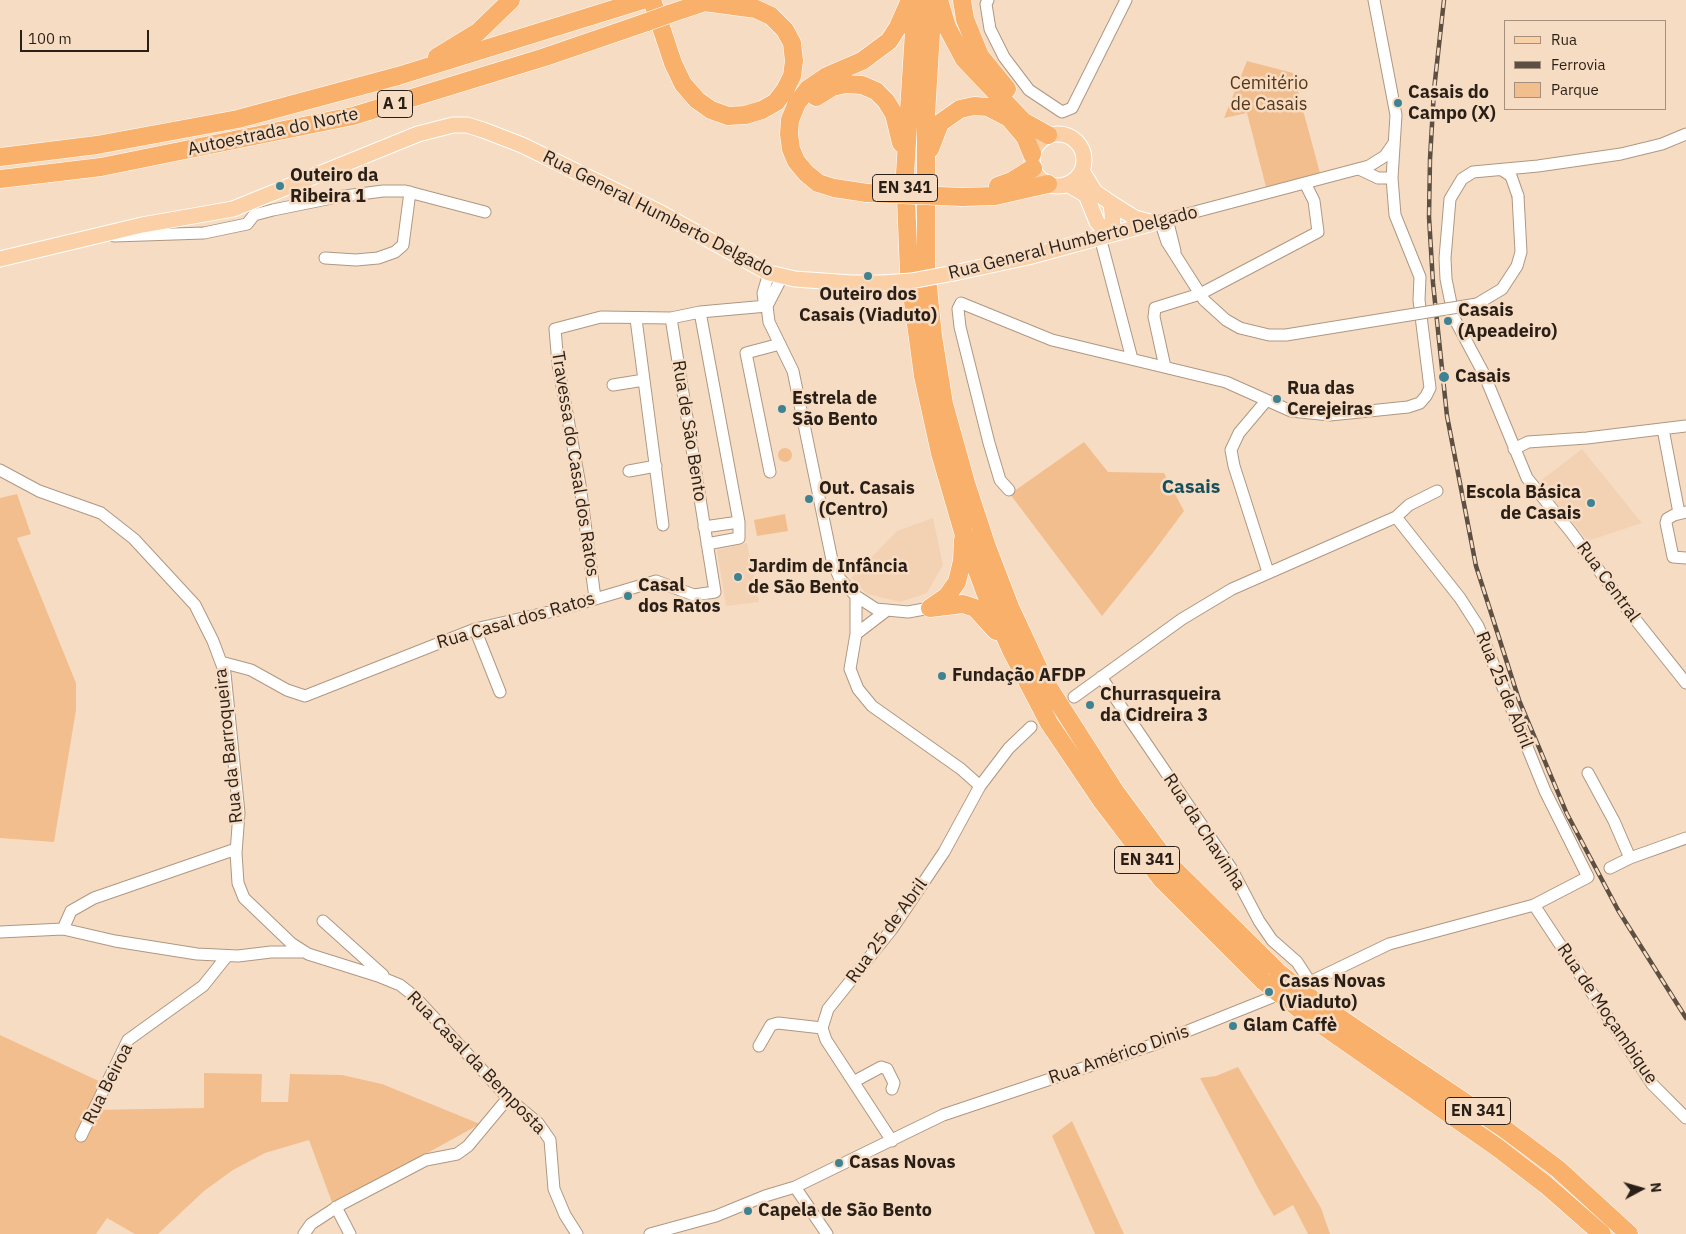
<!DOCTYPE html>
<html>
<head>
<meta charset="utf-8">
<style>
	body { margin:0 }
	#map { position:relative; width:1686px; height:1234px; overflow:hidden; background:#f7dcc4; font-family:"IBM Plex Sans",sans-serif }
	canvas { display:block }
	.legend { position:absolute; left:1504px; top:20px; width:162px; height:90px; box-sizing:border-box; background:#f7dcc4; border:1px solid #a5907e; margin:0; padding:6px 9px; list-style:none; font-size:15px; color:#291f16 }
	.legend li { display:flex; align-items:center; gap:10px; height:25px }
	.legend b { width:25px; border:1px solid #a5907e }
	.north { position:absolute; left:1616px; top:1164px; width:50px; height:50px; -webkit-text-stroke:4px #f7dcc4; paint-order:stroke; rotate:84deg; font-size:14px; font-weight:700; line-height:20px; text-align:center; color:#291f16 }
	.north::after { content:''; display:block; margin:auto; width:18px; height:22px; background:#291f16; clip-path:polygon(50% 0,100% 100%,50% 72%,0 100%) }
	.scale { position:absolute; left:20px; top:30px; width:129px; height:22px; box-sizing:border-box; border:2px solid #291f16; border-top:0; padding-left:6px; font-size:15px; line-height:18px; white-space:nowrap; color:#291f16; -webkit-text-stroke:4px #f7dcc4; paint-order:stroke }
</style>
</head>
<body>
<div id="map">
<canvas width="1686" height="1234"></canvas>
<ul class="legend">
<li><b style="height:6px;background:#fbd0a6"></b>Rua</li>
<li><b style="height:6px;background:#5d4f42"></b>Ferrovia</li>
<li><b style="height:14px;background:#f3be8d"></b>Parque</li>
</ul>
<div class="north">N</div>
<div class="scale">100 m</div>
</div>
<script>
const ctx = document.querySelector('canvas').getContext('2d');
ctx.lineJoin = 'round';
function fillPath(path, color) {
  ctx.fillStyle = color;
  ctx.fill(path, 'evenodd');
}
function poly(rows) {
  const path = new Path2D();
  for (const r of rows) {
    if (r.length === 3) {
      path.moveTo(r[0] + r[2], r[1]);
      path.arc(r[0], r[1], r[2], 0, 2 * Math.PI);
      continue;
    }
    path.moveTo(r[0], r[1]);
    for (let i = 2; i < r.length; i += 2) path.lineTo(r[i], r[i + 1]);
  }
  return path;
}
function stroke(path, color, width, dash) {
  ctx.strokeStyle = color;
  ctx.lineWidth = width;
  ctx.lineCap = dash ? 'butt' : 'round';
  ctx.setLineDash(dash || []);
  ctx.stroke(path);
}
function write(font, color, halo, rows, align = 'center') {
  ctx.font = font + ' "IBM Plex Sans",sans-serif';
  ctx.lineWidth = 5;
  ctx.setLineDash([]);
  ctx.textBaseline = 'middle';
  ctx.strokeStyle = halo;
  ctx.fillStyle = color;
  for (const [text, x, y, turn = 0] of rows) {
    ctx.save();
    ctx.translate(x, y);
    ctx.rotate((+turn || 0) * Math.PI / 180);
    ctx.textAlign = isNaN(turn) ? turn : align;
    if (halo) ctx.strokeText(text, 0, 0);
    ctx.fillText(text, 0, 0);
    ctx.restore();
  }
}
fillPath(poly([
	[1582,449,1642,523,1588,541,1539,482],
	[933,518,943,565,927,593,900,602,867,594,851,578,897,531],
	[747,543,759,602,726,606,717,550]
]), '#f3d2b4');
fillPath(poly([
	[1247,61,1293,73,1320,173,1266,187,1247,113,1224,118],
	[1084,442,1108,472,1164,473,1184,511,1152,554,1102,616,1010,494],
	[785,455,7],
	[17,494,31,534,17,538,76,683,76,710,54,842,0,838,0,498],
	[785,514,788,531,757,536,754,520],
	[0,1035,103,1083,90,1110,204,1108,204,1073,262,1074,261,1102,288,1102,290,1074,342,1075,382,1084,480,1124,333,1205,309,1140,265,1153,233,1170,204,1191,158,1234,135,1234,107,1218,96,1234,0,1234],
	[1238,1067,1321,1208,1330,1234,1308,1234,1293,1205,1274,1216,1259,1190,1200,1078,1216,1076],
	[1072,1121,1124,1234,1095,1234,1052,1136]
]), '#f3be8d');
const minor = poly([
	[988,0,986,4,990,29,1004,57,1029,90,1062,112,1072,108,1126,0],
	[1686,134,1662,144,1621,154,1538,166,1473,172,1462,179,1450,199,1445,258,1446,279,1454,318,1484,374,1527,478,1571,532,1627,609,1686,683],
	[1359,169,1378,178,1392,178],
	[1502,170,1511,176,1518,196],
	[1167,219,1175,251],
	[1160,221,1167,242,1204,300],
	[1153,223,1369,166,1385,156,1394,143],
	[114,236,204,233,247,224,254,215,273,210,337,197,383,191,405,191,485,212],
	[1100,237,1132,359],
	[325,258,356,260,378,258,395,252,403,245,410,192],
	[769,273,763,293,764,301,767,306,769,322,793,371,832,560,840,579,856,596,876,609,908,612,930,608],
	[767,306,782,277],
	[700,312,739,522,739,538,707,544],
	[636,319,663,525],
	[1165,367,1154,317,1155,308,1200,294,1318,232,1314,201,1305,183],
	[613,385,644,380],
	[1266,401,1239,433,1231,450,1234,466,1268,572],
	[1663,429,1679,513],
	[1514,449,1528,442,1587,438,1686,426],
	[0,470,39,491,101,513,134,539,195,605,213,641,225,673,239,813,236,853,238,883,244,898,291,943,308,954,378,976,400,985,414,996,508,1098,538,1123,550,1140,554,1189,565,1215,577,1234],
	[629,471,656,466],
	[770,472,746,353,780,344],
	[1009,490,1000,480,989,443,960,327,958,309,961,303,1052,340,1226,382,1291,411,1330,415,1408,407,1420,403,1426,396,1430,388,1419,300,1420,277,1395,215,1392,178,1396,115,1374,0],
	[1686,512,1674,515,1667,519,1666,523,1673,557,1686,558],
	[704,527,739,522],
	[856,596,856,634,850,669,858,689,872,706,961,769,980,786],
	[595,598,580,485,558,364,555,329,601,317,671,318,700,312,767,306],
	[475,629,500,692],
	[856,634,886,611],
	[221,662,251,670,287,690,305,696,475,629,558,610,656,581,694,595,715,592,671,318],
	[1101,677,1231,868,1259,921,1272,940,1297,962,1310,982],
	[1074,697,1182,619,1232,589,1396,517,1409,505,1437,491],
	[1588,773,1614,821,1630,858],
	[1610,868,1630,858,1686,838],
	[1534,905,1652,1084,1686,1118],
	[323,921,383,975],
	[63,929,71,911,94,898,236,849],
	[0,932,63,929,115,941,197,954,238,956,271,952,305,952],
	[759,1046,771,1025,778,1023,822,1028],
	[855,1081,881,1067,887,1069,894,1083,892,1089],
	[81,1136,128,1040,203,986,227,956],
	[892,1141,826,1040,822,1028,828,1009,892,929,944,852,980,786,1009,748,1031,727],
	[795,1187,827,1234],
	[336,1207,350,1234],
	[304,1234,311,1224,340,1205,426,1160,457,1154,468,1146,508,1098],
	[650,1234,716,1216,765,1196,795,1187,943,1115,1155,1044,1310,982,1389,944,1534,905,1588,877,1545,791,1478,626,1460,598,1396,517]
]);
const major = poly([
	[1058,160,26],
	[1082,171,1095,192,1111,203,1113,225,1109,235],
	[1067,184,1086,195,1097,222,1109,235],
	[1111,203,1135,218,1153,223],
	[0,259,142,225,233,209,418,134,453,125,467,125,483,130,522,145,661,213,769,273,795,279,851,283,882,283],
	[954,273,1028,257,1153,223]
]);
const highway = poly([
	[652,0,673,63,683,84,697,100,711,110,728,116,745,115,762,110,776,102,785,90,792,76,794,61,792,43,785,30,771,16,756,9,704,2],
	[916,0,905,174,909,272,923,376,940,453,963,532,985,592,1011,650,1049,723,1101,800,1162,880,1263,981],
	[933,0,926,115,926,268,933,336,944,404,966,483,987,547,1010,607,1044,680,1115,791,1169,864,1278,972],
	[939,0,947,27,964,59,1023,121,1048,135],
	[962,0,965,19,980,56,1007,89],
	[669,14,711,0],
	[437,57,478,32,511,0],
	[816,97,832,87,846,84,862,85,876,91,886,101,894,114,901,143],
	[930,149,940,123,960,109,974,106,988,107,1009,118,1025,137,1032,154],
	[0,157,97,145,238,119,398,76,643,0],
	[0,179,101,167,353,116,545,57,647,22],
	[998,186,1012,181,1033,168],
	[867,193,834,188,818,183,806,173,796,161,791,149,789,134,790,120,797,103,808,89,827,76,862,61,889,41,898,27,910,0],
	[962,197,995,196,1048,184],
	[930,608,963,604,975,608,996,631],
	[930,608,947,596,957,582,962,561,963,540],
	[1316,1002,1506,1130,1558,1169,1629,1234],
	[1299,1009,1498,1148,1546,1185,1602,1234]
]);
stroke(minor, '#b09780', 13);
stroke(major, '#fff', 17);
stroke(highway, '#fff', 19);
stroke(minor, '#fff', 11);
stroke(major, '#fbd0a6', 15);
stroke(highway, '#f8b06a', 18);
const rail = poly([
	[1444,0,1434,90,1430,159,1429,217,1433,283,1447,416,1476,566,1519,700,1567,814,1618,910,1686,1018]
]);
stroke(rail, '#5d4f42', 4.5);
stroke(rail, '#f7dcc4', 2.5, [8]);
const minorBridge = poly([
	[1205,301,1226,320,1240,328,1269,335,1286,335,1477,304,1502,289,1517,266,1521,252,1518,196]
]);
const majorBridge = poly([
	[882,283,911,281,954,273]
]);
const highwayBridge = poly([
	[647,22,669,14],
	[867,193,962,197],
	[1278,972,1316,1002],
	[1263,981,1299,1009]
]);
stroke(minorBridge, '#b09780', 13, []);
stroke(majorBridge, '#fff', 17, []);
stroke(highwayBridge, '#fff', 19, []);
stroke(minorBridge, '#fff', 11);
stroke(majorBridge, '#fbd0a6', 15);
stroke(highwayBridge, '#f8b06a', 18);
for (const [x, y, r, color] of [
	[1398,103,5,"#3f8392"],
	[280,186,5,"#3f8392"],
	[868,276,5,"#3f8392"],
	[1448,321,5,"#3f8392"],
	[1444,377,6,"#3f8392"],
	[1277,399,5,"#3f8392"],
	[782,409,5,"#3f8392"],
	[809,499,5,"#3f8392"],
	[1591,503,5,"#3f8392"],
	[738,577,5,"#3f8392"],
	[628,596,5,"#3f8392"],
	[942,676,5,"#3f8392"],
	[1090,705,5,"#3f8392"],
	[1269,992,5,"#3f8392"],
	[1233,1026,5,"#3f8392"],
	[839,1163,5,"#3f8392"],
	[748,1211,5,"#3f8392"]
]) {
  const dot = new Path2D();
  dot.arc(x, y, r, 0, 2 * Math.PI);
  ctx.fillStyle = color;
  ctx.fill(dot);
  stroke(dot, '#f7dcc4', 2);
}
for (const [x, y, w] of [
	[395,104,35],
	[905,188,65],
	[1147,860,65],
	[1478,1111,65]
]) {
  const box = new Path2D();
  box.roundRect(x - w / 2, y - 13.5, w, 27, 4);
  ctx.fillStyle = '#f7dcc4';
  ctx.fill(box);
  stroke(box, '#291f16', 1);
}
write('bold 16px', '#291f16', null, [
	["A 1",395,104],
	["EN 341",905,188],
	["EN 341",1147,860],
	["EN 341",1478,1111]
]);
write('18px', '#553719', '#f7dcc4', [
	["Cemitério",1269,84],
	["de Casais",1269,105]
]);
write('bold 18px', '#291f16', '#f7dcc4', [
	["Casais do",1408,93],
	["Campo (X)",1408,114],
	["Outeiro da",290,176],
	["Ribeira 1",290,197],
	["Outeiro dos",868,295,"center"],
	["Casais (Viaduto)",868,316,"center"],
	["Casais",1458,311],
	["(Apeadeiro)",1458,332],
	["Casais",1455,377],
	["Rua das",1287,389],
	["Cerejeiras",1287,410],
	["Estrela de",792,399],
	["São Bento",792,420],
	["Out. Casais",819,489],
	["(Centro)",819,510],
	["Escola Básica",1581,493,"right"],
	["de Casais",1581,514,"right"],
	["Jardim de Infância",748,567],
	["de São Bento",748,588],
	["Casal",638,586],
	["dos Ratos",638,607],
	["Fundação AFDP",952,676],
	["Churrasqueira",1100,695],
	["da Cidreira 3",1100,716],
	["Casas Novas",1279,982],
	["(Viaduto)",1279,1003],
	["Glam Caffè",1243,1026],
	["Casas Novas",849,1163],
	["Capela de São Bento",758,1211]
], 'left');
write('18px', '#291f16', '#f7dcc4', [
	["Autoestrada do Norte",273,132,-12],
	["Rua General Humberto Delgado",658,214,27],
	["Rua General Humberto Delgado",1073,243,-14],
	["Rua de São Bento",689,431,81],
	["Travessa do Casal dos Ratos",575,464,81],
	["Rua Central",1608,582,54],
	["Rua Casal dos Ratos",516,621,-16],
	["Rua 25 de Abril",1504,690,68],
	["Rua da Barroqueira",229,746,-96],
	["Rua da Chavinha",1204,832,57],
	["Rua 25 de Abril",887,931,-54],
	["Rua de Moçambique",1607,1014,56],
	["Rua Américo Dinis",1119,1055,-19],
	["Rua Casal da Bemposta",476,1063,46],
	["Rua Beiroa",108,1084,-63]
]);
write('bold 19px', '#17505b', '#f7dcc4', [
	["Casais",1191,488]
]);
</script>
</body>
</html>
